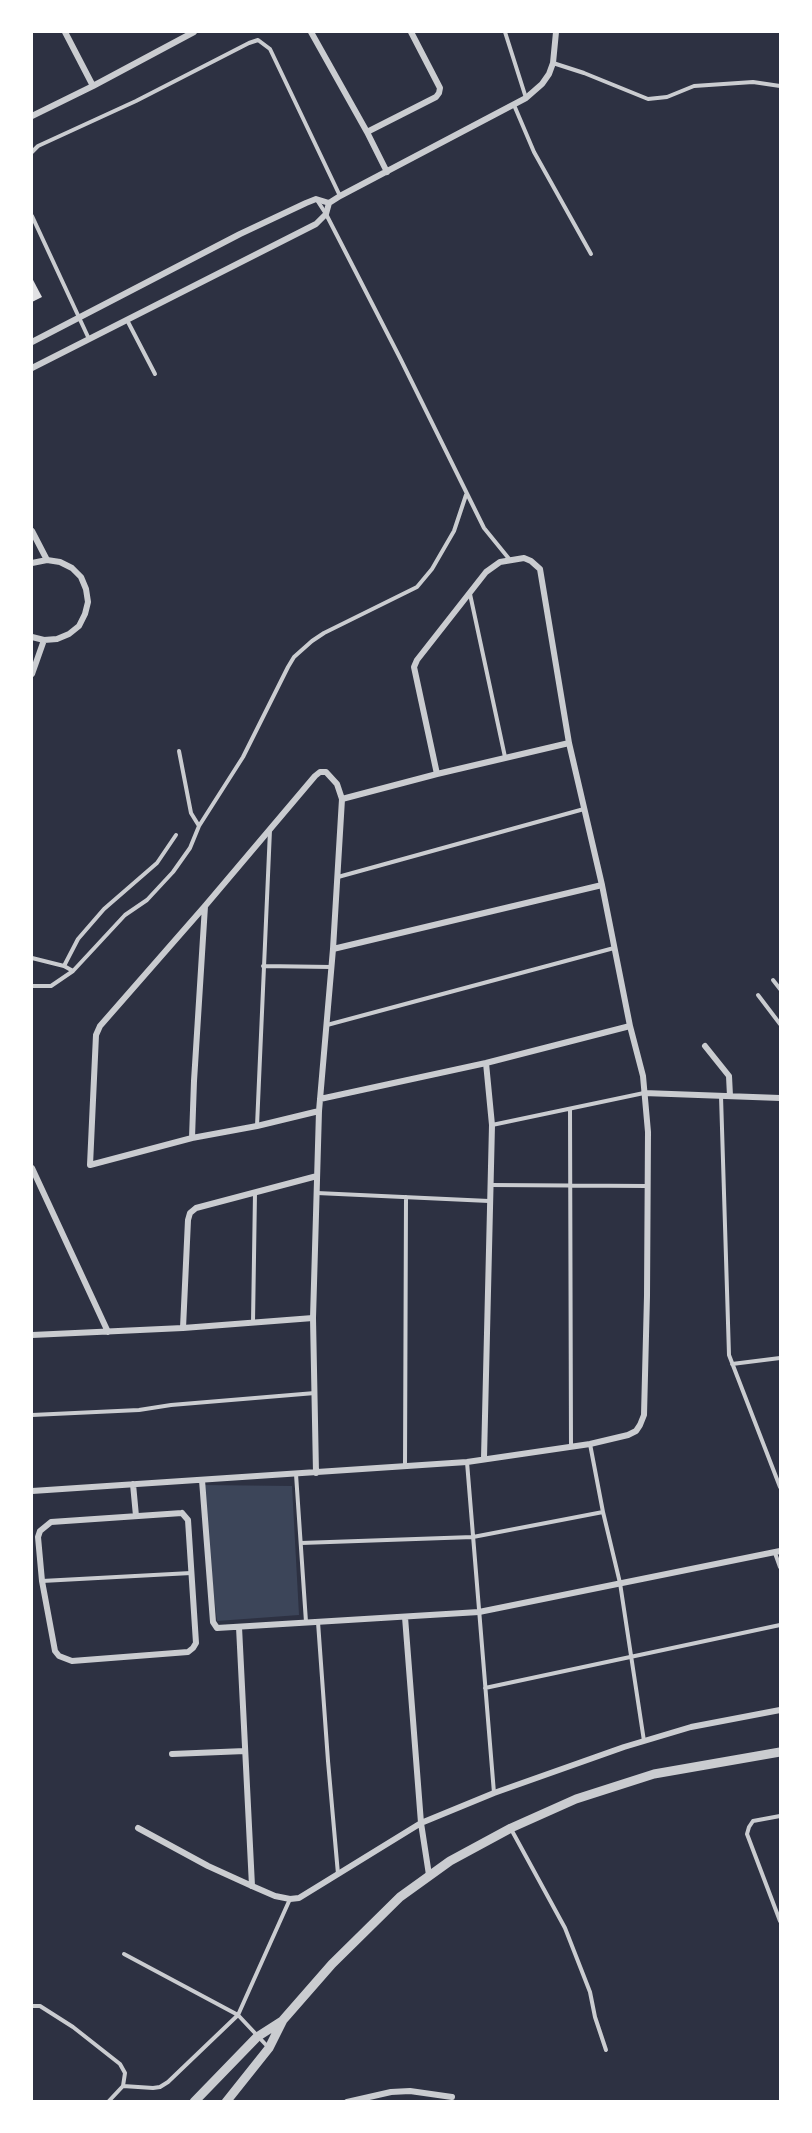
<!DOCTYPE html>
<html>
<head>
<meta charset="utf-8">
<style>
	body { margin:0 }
	#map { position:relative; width:812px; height:2133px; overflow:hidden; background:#2d3142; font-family:"Exo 2",sans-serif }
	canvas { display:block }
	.frame { position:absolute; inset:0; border:33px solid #fff; pointer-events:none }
</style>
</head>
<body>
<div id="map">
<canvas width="812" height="2133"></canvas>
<div class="frame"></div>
</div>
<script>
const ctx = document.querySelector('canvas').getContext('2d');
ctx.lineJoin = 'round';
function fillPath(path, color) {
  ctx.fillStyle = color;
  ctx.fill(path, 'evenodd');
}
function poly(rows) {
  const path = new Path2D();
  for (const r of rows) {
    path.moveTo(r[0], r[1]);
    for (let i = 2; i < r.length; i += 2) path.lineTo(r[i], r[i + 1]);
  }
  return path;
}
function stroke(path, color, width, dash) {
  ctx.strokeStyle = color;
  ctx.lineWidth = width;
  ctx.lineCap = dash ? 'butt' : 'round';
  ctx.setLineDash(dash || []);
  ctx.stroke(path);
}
fillPath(poly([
	[201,1485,292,1486,299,1615,217,1621]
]), '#3c4559');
fillPath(poly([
	[32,278,42,297,32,302]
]), '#e0e0e3');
stroke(poly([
	[505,32,526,98],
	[553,63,584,73,648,99,667,97,694,86,753,82,780,86],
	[514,105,534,152,591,254],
	[32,152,38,146,136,101,249,43,258,40,270,49,340,196],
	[317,200,326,214,400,358,484,528,510,560],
	[32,216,89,339],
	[127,320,155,374],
	[470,594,505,757],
	[179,751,191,813,199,826],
	[338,877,584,809],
	[32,958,64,966,73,971],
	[64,966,78,939,104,909,157,863,176,835],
	[263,966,331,967],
	[773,980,780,989],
	[32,986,51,986,73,971,125,915,147,900,173,872,190,848,199,826,243,757,288,667,294,657,312,641,324,633,417,587,432,569,454,531,466,495],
	[758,995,780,1024],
	[327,1025,614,948],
	[721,1096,729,1355,780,1487],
	[570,1109,571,1447],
	[492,1125,644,1093],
	[257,1126,270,830],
	[491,1185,647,1186],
	[317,1193,489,1201],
	[253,1322,255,1193],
	[732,1364,780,1358],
	[32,1415,139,1410,171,1405,315,1393],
	[590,1444,603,1512,620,1583,644,1741],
	[467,1462,494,1793],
	[405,1466,406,1197],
	[296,1474,306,1622],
	[301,1543,473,1537,603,1512],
	[775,1553,780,1567],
	[42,1581,191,1573],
	[318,1622,328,1761,338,1874],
	[485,1688,780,1625],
	[780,1816,753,1821,749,1827,747,1834,780,1921],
	[511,1829,565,1928,590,1992,595,2017,606,2050],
	[124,1954,238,2015,268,2047],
	[32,2006,40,2006,73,2027,120,2064,125,2073,123,2086,108,2102],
	[123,2086,153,2088,160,2087,168,2082,238,2015,290,1899]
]), '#caccd0', 4);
stroke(poly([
	[65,32,93,86],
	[311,32,367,132],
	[32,116,93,86,194,32],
	[387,172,367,132,436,97,439,93,440,88,411,32],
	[32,342,240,234,306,203,316,199,329,203],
	[32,368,316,224,326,214,329,203,340,196,526,98,542,84,549,74,553,63,556,32],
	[32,531,47,560],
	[32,563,47,560,60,562,72,568,81,577,86,589,88,602,85,614,79,626,69,634,57,639,44,640,32,637],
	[32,674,44,640],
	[342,799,437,774,569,743],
	[333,949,602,885],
	[705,1046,729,1076,730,1096],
	[644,1093,780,1098],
	[320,1099,486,1063,630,1026],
	[192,1138,194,1081,205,906],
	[32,1168,108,1332],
	[183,1328,188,1220,190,1213,196,1208,317,1176],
	[32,1335,183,1328,313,1318],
	[484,1458,492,1125,486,1063],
	[316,1473,313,1318,319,1111,333,949,342,799,337,784,326,772,320,772,315,776,205,906,100,1026,96,1035,90,1165,192,1138,257,1126,319,1111],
	[202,1480,213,1622,217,1628,479,1612,780,1551],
	[133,1484,136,1516],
	[32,1491,467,1462,590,1444,628,1435,636,1431,640,1425,644,1415,647,1296,648,1132,643,1076,630,1026,602,885,569,743,540,569,531,561,524,558,500,562,486,572,417,660,414,667,437,774],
	[182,1513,188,1520,196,1643,193,1648,188,1652,72,1661,59,1656,55,1651,42,1581,38,1537,40,1531,51,1522,182,1513],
	[405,1617,421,1823,429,1875],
	[239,1627,252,1886],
	[172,1754,245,1751],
	[138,1828,208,1866,252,1886,275,1896,290,1899,299,1898,421,1823,494,1793,624,1747,691,1727,780,1710],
	[347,2102,391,2092,410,2091,452,2097]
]), '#caccd0', 6);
stroke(poly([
	[194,2102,257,2037,282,2021],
	[226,2102,269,2048,283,2020,332,1964,400,1897,450,1861,511,1828,576,1799,654,1774,780,1752]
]), '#caccd0', 9);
</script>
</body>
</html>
